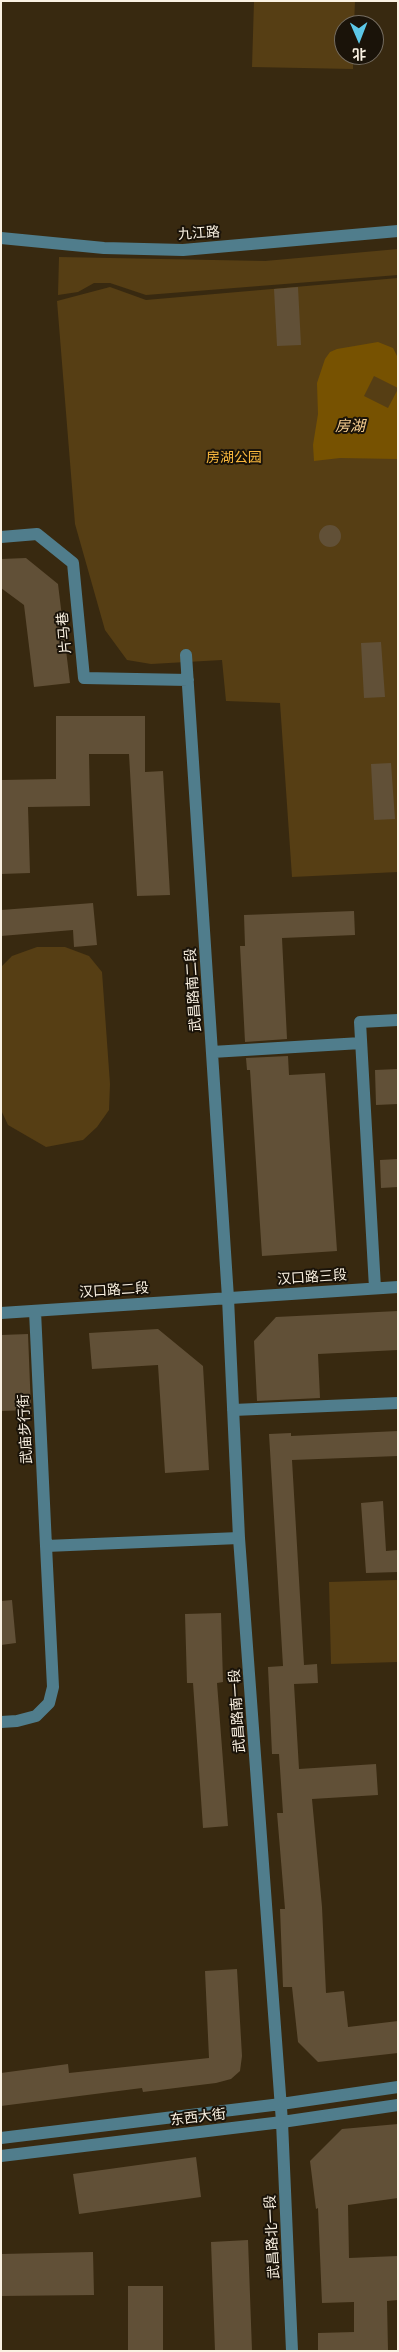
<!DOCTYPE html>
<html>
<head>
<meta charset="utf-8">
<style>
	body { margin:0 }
	#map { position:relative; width:399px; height:2352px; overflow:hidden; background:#382910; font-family:Commissioner,"Noto Sans SC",sans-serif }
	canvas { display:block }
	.frame { position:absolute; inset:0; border:2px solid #faf1e2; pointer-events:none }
	.north { position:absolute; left:334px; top:15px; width:50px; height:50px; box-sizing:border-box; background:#1a1309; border:1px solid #746c60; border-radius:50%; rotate:179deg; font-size:14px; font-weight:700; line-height:20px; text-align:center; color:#faf1e2 }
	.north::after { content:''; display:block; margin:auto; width:18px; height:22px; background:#5cc7e7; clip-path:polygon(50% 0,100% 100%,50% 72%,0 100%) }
</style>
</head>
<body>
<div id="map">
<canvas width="399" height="2352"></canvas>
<div class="frame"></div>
<div class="north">北</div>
</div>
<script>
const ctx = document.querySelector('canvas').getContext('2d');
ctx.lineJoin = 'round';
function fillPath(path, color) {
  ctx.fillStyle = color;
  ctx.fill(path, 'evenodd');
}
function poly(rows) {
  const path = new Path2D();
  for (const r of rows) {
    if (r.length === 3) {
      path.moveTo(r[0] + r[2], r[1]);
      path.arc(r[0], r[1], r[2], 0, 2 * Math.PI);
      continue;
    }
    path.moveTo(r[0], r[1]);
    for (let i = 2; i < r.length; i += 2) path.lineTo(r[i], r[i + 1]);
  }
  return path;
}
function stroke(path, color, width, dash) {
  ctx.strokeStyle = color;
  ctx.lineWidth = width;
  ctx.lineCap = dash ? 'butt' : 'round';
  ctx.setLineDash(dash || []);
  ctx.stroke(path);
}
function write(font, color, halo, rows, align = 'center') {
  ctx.font = font + ' Commissioner,"Noto Sans SC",sans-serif';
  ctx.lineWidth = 4;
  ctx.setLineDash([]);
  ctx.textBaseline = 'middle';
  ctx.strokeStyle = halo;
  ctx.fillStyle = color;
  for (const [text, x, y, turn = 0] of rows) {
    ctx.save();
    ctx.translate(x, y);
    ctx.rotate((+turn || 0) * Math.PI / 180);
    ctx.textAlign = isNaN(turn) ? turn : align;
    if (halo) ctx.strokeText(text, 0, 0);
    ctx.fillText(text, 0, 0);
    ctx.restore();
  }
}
fillPath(poly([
	[254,1,355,1,354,25,344,25,344,55,353,55,353,69,252,67],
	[398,249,398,275,146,295,110,283,94,283,78,292,58,295,59,257,265,261],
	[398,278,398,872,292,877,280,703,226,701,222,660,151,664,127,660,105,630,75,524,57,301,110,287,146,300],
	[37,947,65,947,89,956,102,972,110,1084,109,1110,97,1127,83,1140,46,1147,8,1125,1,1110,1,967,12,956],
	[398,1580,398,1662,331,1664,329,1582]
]), '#563e14');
fillPath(poly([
	[378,342,393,348,398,358,398,388,374,376,364,396,388,408,398,389,398,459,340,458,314,461,313,445,318,414,317,383,325,359,330,352,337,349]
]), '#775201');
fillPath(poly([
	[298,287,301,345,277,346,274,289],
	[330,536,11],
	[26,558,58,584,70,683,34,687,24,605,1,588,1,559],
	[381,642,385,697,364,698,361,643],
	[56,716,145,716,145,772,163,771,170,895,137,896,129,754,89,754,90,806,28,807,30,873,1,874,1,780,56,779],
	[391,763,395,819,374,820,371,764],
	[93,903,97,945,74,947,73,930,1,936,1,910],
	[354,911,355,935,282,938,287,1039,245,1042,240,946,245,946,244,915],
	[288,1056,289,1075,325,1073,337,1251,262,1256,250,1070,247,1070,246,1058],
	[398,1069,398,1104,376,1105,375,1070],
	[398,1159,398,1187,381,1188,380,1160],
	[398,1311,398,1350,318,1354,320,1398,257,1401,254,1341,276,1317],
	[158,1329,203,1366,209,1470,165,1473,158,1365,92,1369,89,1333],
	[28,1334,31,1410,1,1411,1,1335],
	[398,1431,398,1456,292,1460,304,1665,317,1664,318,1683,294,1684,299,1769,376,1764,378,1795,312,1799,322,1907,326,1993,344,1991,348,2027,398,2021,398,2053,318,2062,298,2042,292,1987,283,1987,280,1909,285,1909,277,1813,283,1813,279,1754,272,1754,268,1667,283,1666,269,1434,291,1433,291,1436],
	[383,1501,386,1551,398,1550,398,1572,366,1573,361,1503],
	[12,1600,16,1643,1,1645,1,1601],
	[221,1613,223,1682,217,1683,228,1826,203,1828,193,1683,187,1683,185,1614],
	[237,1969,242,2056,240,2071,231,2079,216,2083,143,2092,142,2088,1,2106,1,2073,68,2064,69,2073,209,2058,205,1971],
	[398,2124,398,2198,348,2205,349,2258,398,2256,398,2300,387,2301,388,2351,318,2351,318,2333,354,2332,354,2302,322,2303,318,2208,316,2209,310,2161,342,2129],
	[196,2157,201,2197,79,2214,73,2174],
	[248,2240,252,2351,215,2351,211,2242],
	[93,2252,94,2295,1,2296,1,2254],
	[128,2286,163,2286,163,2351,128,2351]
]), '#615037');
stroke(poly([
	[1,238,104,248,183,250,398,231],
	[1,537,37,534,73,563,84,678,188,680],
	[186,655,228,1298,239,1538,282,2122,292,2351],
	[212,1052,361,1043],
	[375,1288,360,1022,398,1020],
	[35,1311,46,1546],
	[1,1313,398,1287],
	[233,1410,398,1403],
	[1,1722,17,1721,36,1716,49,1703,53,1687,46,1546,239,1538],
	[1,2138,281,2104,398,2087],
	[1,2156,282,2122,398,2105]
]), '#507d8c', 12);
write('14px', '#faf1e2', '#1a1309', [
	["九江路",199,233,-4],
	["片马巷",64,633,-95],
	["武昌路南二段",193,990,-94],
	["汉口路三段",312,1277,-4],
	["汉口路二段",114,1290,-4],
	["武庙步行街",25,1429,-93],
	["武昌路南一段",237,1711,-94],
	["东西大街",198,2117,-7],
	["武昌路北一段",272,2237,-93]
]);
write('14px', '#f9b73d', '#1a1309', [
	["房湖公园",234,457]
]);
write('italic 15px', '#f7cf91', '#1a1309', [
	["房湖",350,426]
]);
</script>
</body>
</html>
